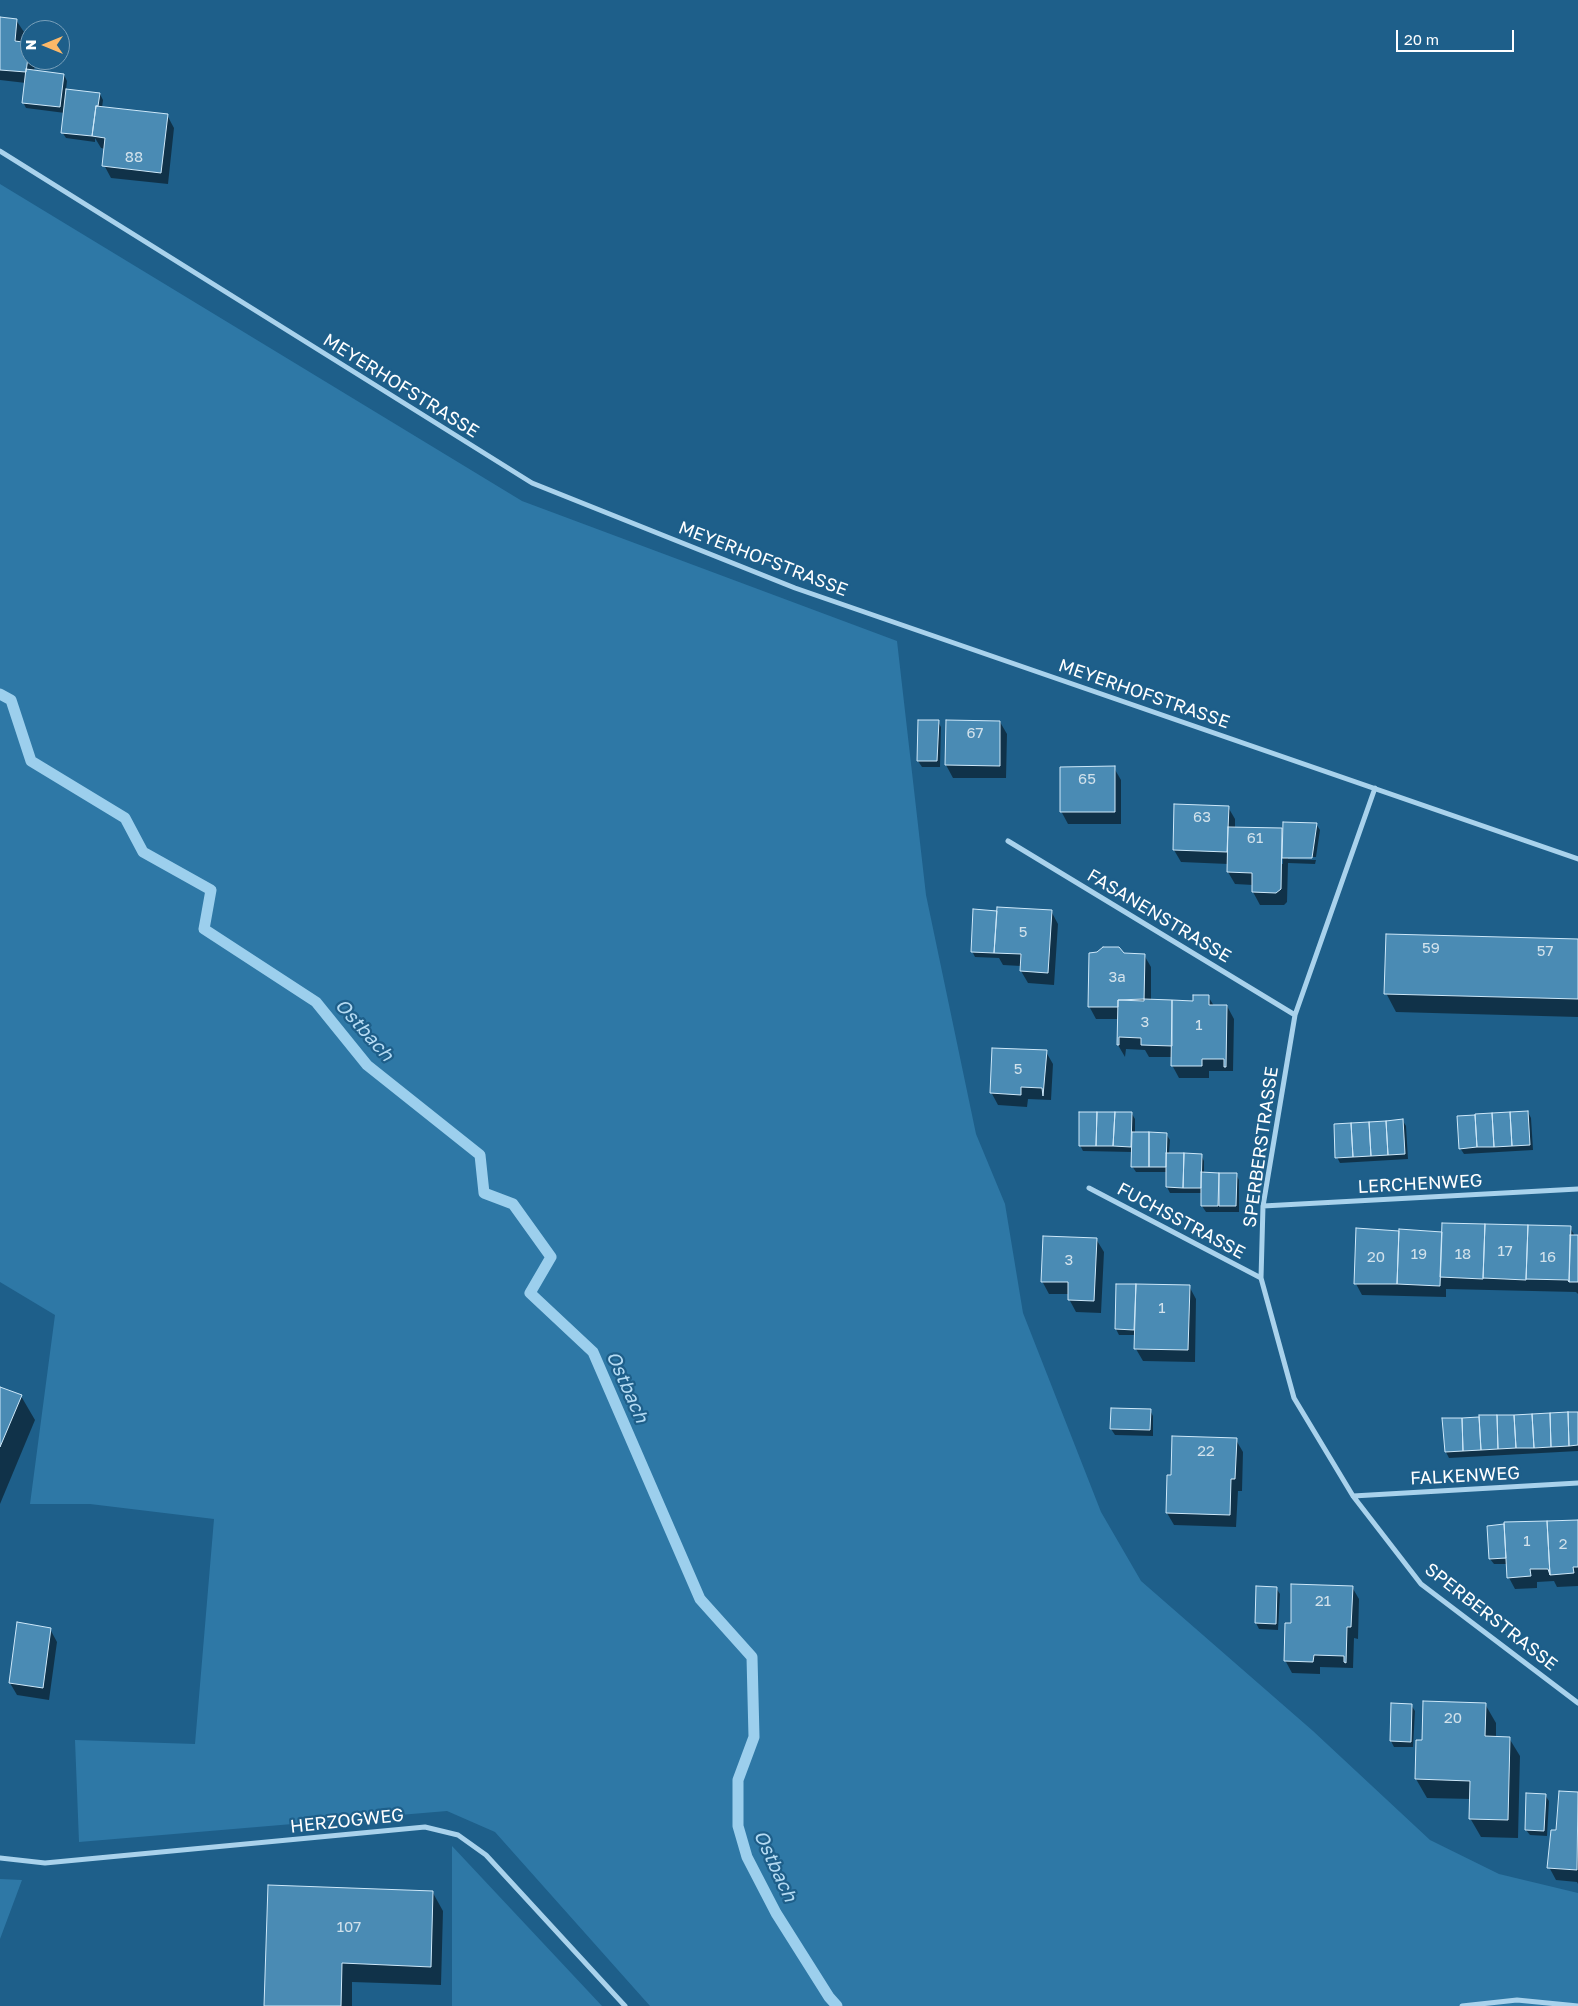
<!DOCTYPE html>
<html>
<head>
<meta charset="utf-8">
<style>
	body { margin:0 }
	#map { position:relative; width:1578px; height:2006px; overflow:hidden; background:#1e5f8a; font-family:"Golos Text",sans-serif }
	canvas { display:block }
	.north { position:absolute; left:20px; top:20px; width:50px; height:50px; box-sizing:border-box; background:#1e5f8a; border:1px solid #789fb9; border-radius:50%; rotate:270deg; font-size:14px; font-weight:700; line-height:20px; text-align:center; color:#fff }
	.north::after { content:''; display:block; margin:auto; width:18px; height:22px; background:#fbb868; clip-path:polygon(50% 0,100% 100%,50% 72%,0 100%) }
	.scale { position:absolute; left:1396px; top:30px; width:118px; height:22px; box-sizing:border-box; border:2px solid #fff; border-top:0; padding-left:6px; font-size:15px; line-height:18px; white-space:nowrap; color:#fff; -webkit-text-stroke:4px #1e5f8a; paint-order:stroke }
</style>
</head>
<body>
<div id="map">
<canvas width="1578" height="2006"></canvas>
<div class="north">N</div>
<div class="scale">20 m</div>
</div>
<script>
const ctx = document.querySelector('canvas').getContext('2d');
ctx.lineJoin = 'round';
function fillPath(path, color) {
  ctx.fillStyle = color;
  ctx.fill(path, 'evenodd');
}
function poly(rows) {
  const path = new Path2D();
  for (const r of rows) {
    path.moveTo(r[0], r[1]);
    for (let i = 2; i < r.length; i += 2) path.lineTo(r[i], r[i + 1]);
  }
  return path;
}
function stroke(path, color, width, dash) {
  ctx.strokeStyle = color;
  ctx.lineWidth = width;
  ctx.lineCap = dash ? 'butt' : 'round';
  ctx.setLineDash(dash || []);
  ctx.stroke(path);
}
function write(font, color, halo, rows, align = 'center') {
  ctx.font = font + ' "Golos Text",sans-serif';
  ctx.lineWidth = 4.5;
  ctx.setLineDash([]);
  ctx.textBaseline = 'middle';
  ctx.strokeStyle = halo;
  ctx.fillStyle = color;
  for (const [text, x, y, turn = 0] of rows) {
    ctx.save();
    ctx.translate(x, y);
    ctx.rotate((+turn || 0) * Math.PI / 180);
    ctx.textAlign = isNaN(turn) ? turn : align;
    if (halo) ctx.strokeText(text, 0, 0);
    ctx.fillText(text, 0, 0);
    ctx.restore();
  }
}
fillPath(poly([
	[0,184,522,501,897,641,926,895,976,1134,1005,1204,1023,1313,1101,1512,1141,1581,1313,1731,1430,1840,1499,1874,1578,1893,1578,2006,650,2006,495,1832,447,1811,79,1842,75,1740,195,1744,214,1519,90,1504,30,1504,55,1315,0,1282],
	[452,1846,602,2006,452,2006],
	[0,1879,22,1880,0,1939]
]), '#2e78a6');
fillPath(poly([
	[0,18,16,20,24,32,22,44,29,44,30,46,30,60,36,60,34,71,64,75,67,81,66,90,100,94,103,100,102,108,167,115,174,128,168,184,111,178,104,165,105,149,101,148,95,138,95,142,66,138,62,132,65,113,26,108,23,102,26,83,0,80],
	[947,721,1000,722,1007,734,1006,778,953,778,946,765],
	[938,722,941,727,940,767,922,767,918,761],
	[1114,768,1121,780,1121,824,1068,824,1061,811],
	[1228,807,1235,819,1235,828,1282,829,1284,833,1316,824,1320,830,1316,857,1288,857,1288,859,1316,860,1315,864,1288,863,1287,902,1284,905,1260,905,1253,892,1253,885,1235,884,1228,872,1228,864,1181,862,1174,850],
	[1281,840,1283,840,1283,864,1280,864],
	[1051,911,1058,924,1054,985,1028,983,1021,971,1021,966,1003,965,999,958,975,957,972,951,998,912],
	[1578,940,1578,1017,1396,1012,1386,993],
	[1123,954,1144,955,1151,967,1151,1001,1194,1002,1208,996,1214,1006,1227,1006,1234,1019,1233,1071,1209,1071,1209,1078,1179,1078,1172,1065,1173,1057,1149,1057,1145,1050,1126,1049,1125,1057,1118,1045,1119,1019,1096,1019,1089,1006],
	[1046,1052,1053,1064,1051,1100,1028,1099,1027,1107,998,1105,991,1092],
	[1528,1112,1531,1118,1533,1150,1464,1154,1460,1148,1458,1118],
	[1132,1114,1135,1119,1135,1133,1166,1134,1170,1140,1169,1154,1201,1155,1204,1161,1204,1173,1236,1174,1239,1180,1239,1212,1206,1212,1202,1206,1202,1193,1170,1193,1167,1187,1168,1172,1136,1172,1132,1166,1132,1152,1083,1151,1080,1145],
	[1403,1121,1406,1126,1408,1159,1340,1163,1337,1157],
	[1570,1228,1575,1236,1578,1237,1578,1294,1576,1292,1446,1289,1446,1297,1362,1295,1355,1282,1443,1233],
	[1096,1239,1104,1252,1101,1313,1076,1312,1069,1299,1069,1294,1049,1294,1042,1281],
	[1136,1285,1189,1286,1196,1299,1195,1362,1143,1361,1136,1349,1136,1335,1119,1335,1116,1329],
	[0,1388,21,1396,35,1420,0,1504],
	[1150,1410,1153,1416,1153,1436,1115,1435,1111,1429],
	[1578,1413,1578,1451,1449,1458,1446,1452,1443,1420],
	[1236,1440,1243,1452,1242,1491,1238,1491,1236,1527,1174,1525,1167,1513],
	[1578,1521,1578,1586,1557,1587,1554,1581,1537,1582,1537,1588,1515,1589,1508,1576,1507,1564,1494,1564,1490,1559,1488,1527],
	[1352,1587,1359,1599,1358,1639,1354,1638,1353,1668,1320,1667,1320,1674,1292,1673,1285,1660,1292,1625],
	[1276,1588,1280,1594,1278,1630,1259,1629,1256,1623],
	[50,1629,57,1642,49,1700,17,1695,10,1683],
	[1485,1704,1496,1723,1496,1738,1509,1738,1520,1756,1518,1838,1481,1837,1470,1818,1471,1799,1427,1798,1416,1779,1424,1742],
	[1411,1705,1415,1711,1413,1747,1394,1747,1391,1741],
	[1560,1792,1578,1794,1578,1884,1577,1882,1556,1880,1549,1867,1557,1832],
	[1545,1795,1549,1801,1547,1836,1530,1835,1526,1830],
	[433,1893,443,1911,441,1985,352,1982,352,2006,265,2006]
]), '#0007');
stroke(poly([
	[0,694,11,700,31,761,125,818,143,852,211,890,204,929,316,1002,367,1065,480,1155,484,1193,513,1204,551,1257,530,1293,593,1352,700,1599,752,1657,754,1737,738,1780,738,1826,747,1857,776,1913,829,1997,837,2006]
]), '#9ccfed', 11);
const building = poly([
	[0,17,17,19,15,41,30,43,26,72,0,70,0,17],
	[26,69,64,74,60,107,22,103,26,69],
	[66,89,100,93,98,106,96,106,92,136,61,133,66,89],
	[96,106,168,114,161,173,102,166,105,138,92,136,96,106],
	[918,720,939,720,937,761,917,761,918,720],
	[946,720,1000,721,1000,766,945,765,946,720],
	[1115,766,1115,812,1060,812,1060,767,1115,766],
	[1174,804,1229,806,1227,852,1173,850,1174,804],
	[1283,822,1317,823,1312,858,1282,858,1283,822],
	[1228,827,1282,828,1281,889,1276,893,1252,892,1252,873,1227,872,1228,827],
	[997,907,1052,910,1048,973,1020,971,1021,954,994,953,997,907],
	[973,909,997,911,994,953,971,952,973,909],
	[1386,934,1578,939,1578,999,1384,994,1386,934],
	[1103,947,1119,947,1124,953,1145,954,1144,1001,1118,1000,1118,1007,1088,1007,1089,953,1097,952,1103,947],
	[1193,995,1209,995,1209,1005,1227,1005,1226,1067,1224,1067,1224,1059,1202,1059,1202,1066,1171,1066,1172,1000,1193,1001,1193,995],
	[1144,999,1172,1000,1172,1046,1141,1045,1141,1038,1119,1037,1119,1045,1117,1045,1118,1000,1144,999],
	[992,1048,1047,1050,1043,1096,1042,1088,1021,1087,1021,1095,990,1093,992,1048],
	[1528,1111,1530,1145,1512,1146,1510,1112,1528,1111],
	[1079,1112,1097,1112,1096,1146,1079,1146,1079,1112],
	[1097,1112,1115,1112,1113,1146,1096,1146,1097,1112],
	[1115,1112,1132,1112,1131,1147,1113,1146,1115,1112],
	[1510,1112,1512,1146,1494,1147,1492,1113,1510,1112],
	[1492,1113,1494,1147,1477,1147,1475,1114,1492,1113],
	[1475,1115,1477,1147,1459,1149,1457,1116,1475,1115],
	[1403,1119,1405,1154,1388,1155,1386,1121,1403,1119],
	[1386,1121,1388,1155,1371,1156,1369,1122,1386,1121],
	[1369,1122,1371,1156,1353,1157,1351,1123,1369,1122],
	[1351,1123,1353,1157,1335,1158,1334,1124,1351,1123],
	[1132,1132,1149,1132,1149,1167,1131,1167,1132,1132],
	[1149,1132,1167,1133,1166,1167,1149,1167,1149,1132],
	[1166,1153,1184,1153,1183,1188,1166,1187,1166,1153],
	[1184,1153,1202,1154,1201,1188,1183,1188,1184,1153],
	[1201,1172,1219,1173,1218,1206,1201,1206,1201,1172],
	[1219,1173,1237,1173,1236,1206,1219,1206,1219,1173],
	[1442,1223,1485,1224,1483,1279,1440,1277,1442,1223],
	[1485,1224,1528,1225,1526,1280,1483,1278,1485,1224],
	[1528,1225,1571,1226,1569,1282,1568,1280,1526,1279,1528,1225],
	[1356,1228,1399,1231,1397,1284,1354,1284,1356,1228],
	[1399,1229,1442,1232,1440,1286,1397,1284,1399,1229],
	[1570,1235,1578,1235,1578,1282,1569,1282,1570,1235],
	[1043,1236,1097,1238,1094,1301,1068,1300,1068,1282,1041,1282,1043,1236],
	[1116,1284,1136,1284,1134,1330,1115,1329,1116,1284],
	[1136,1284,1190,1285,1188,1350,1134,1349,1136,1284],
	[0,1387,22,1395,0,1447,0,1387],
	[1111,1408,1151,1409,1150,1430,1110,1429,1111,1408],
	[1568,1412,1569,1446,1551,1447,1550,1413,1568,1412],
	[1568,1412,1578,1412,1578,1445,1569,1446,1568,1412],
	[1550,1413,1551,1447,1534,1448,1532,1414,1550,1413],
	[1532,1414,1534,1448,1516,1448,1514,1415,1532,1414],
	[1479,1415,1497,1415,1498,1449,1481,1450,1479,1415],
	[1497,1415,1514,1415,1516,1448,1498,1449,1497,1415],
	[1479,1417,1481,1450,1463,1451,1462,1418,1479,1417],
	[1442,1418,1462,1418,1463,1451,1445,1452,1442,1418],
	[1172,1436,1237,1438,1235,1479,1231,1479,1230,1515,1166,1513,1167,1475,1171,1475,1172,1436],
	[1578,1520,1578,1567,1573,1567,1574,1573,1550,1575,1547,1521,1578,1520],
	[1547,1521,1550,1575,1548,1569,1530,1569,1531,1576,1507,1578,1504,1522,1547,1521],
	[1504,1524,1506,1558,1489,1559,1487,1526,1504,1524],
	[1291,1584,1353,1586,1351,1627,1347,1627,1346,1663,1344,1662,1344,1656,1314,1655,1313,1662,1284,1661,1285,1623,1291,1623,1291,1584],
	[1256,1586,1277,1587,1276,1624,1255,1623,1256,1586],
	[17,1622,51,1628,43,1688,9,1683,17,1622],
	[1423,1701,1486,1703,1485,1736,1510,1737,1508,1820,1469,1819,1470,1781,1415,1779,1416,1740,1422,1740,1423,1701],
	[1391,1703,1412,1704,1411,1742,1390,1741,1391,1703],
	[1559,1791,1578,1792,1577,1870,1547,1868,1551,1830,1556,1830,1559,1791],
	[1526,1793,1546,1794,1544,1831,1525,1830,1526,1793],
	[268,1885,433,1891,431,1967,342,1963,341,2006,264,2006,268,1885]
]);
fillPath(building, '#4a8bb4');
stroke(building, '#cee8f9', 1);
stroke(poly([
	[0,151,532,483,795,588,1578,859],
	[1375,788,1295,1015,1263,1206,1261,1278,1294,1398,1353,1496,1421,1584,1578,1703],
	[1008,841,1295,1015],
	[1089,1188,1261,1278],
	[1263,1206,1578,1189],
	[1353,1496,1578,1483],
	[0,1858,45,1863,425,1827,458,1835,486,1855,625,2006],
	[1462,2006,1517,2000,1578,2006]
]), '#a9d2ec', 5);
write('15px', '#d2e2ec', null, [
	["88",134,157],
	["67",975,733],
	["65",1087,779],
	["63",1202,817],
	["61",1255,838],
	["5",1023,932],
	["59",1431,948],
	["57",1545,951],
	["3a",1117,977],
	["3",1145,1022],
	["1",1199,1025],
	["5",1018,1069],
	["17",1505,1251],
	["19",1419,1254],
	["18",1463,1254],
	["20",1376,1257],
	["16",1548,1257],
	["3",1069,1260],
	["1",1162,1308],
	["22",1206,1451],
	["1",1527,1541],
	["2",1563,1544],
	["21",1323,1601],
	["20",1453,1718],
	["107",349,1927]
]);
write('18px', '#fff', '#1e5f8a', [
	["MEYERHOFSTRASSE",401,386,32],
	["MEYERHOFSTRASSE",763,559,21],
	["MEYERHOFSTRASSE",1144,694,19],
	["FASANENSTRASSE",1159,916,31],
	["SPERBERSTRASSE",1261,1147,-82],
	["LERCHENWEG",1420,1184,-3],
	["FUCHSSTRASSE",1181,1221,28],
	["FALKENWEG",1465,1476,-3],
	["SPERBERSTRASSE",1491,1617,38],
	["HERZOGWEG",347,1821,-6]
]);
write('italic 19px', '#b5dbf3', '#1e5f8a', [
	["Ostbach",364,1030,48],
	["Ostbach",627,1387,66],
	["Ostbach",775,1866,65]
]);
</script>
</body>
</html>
